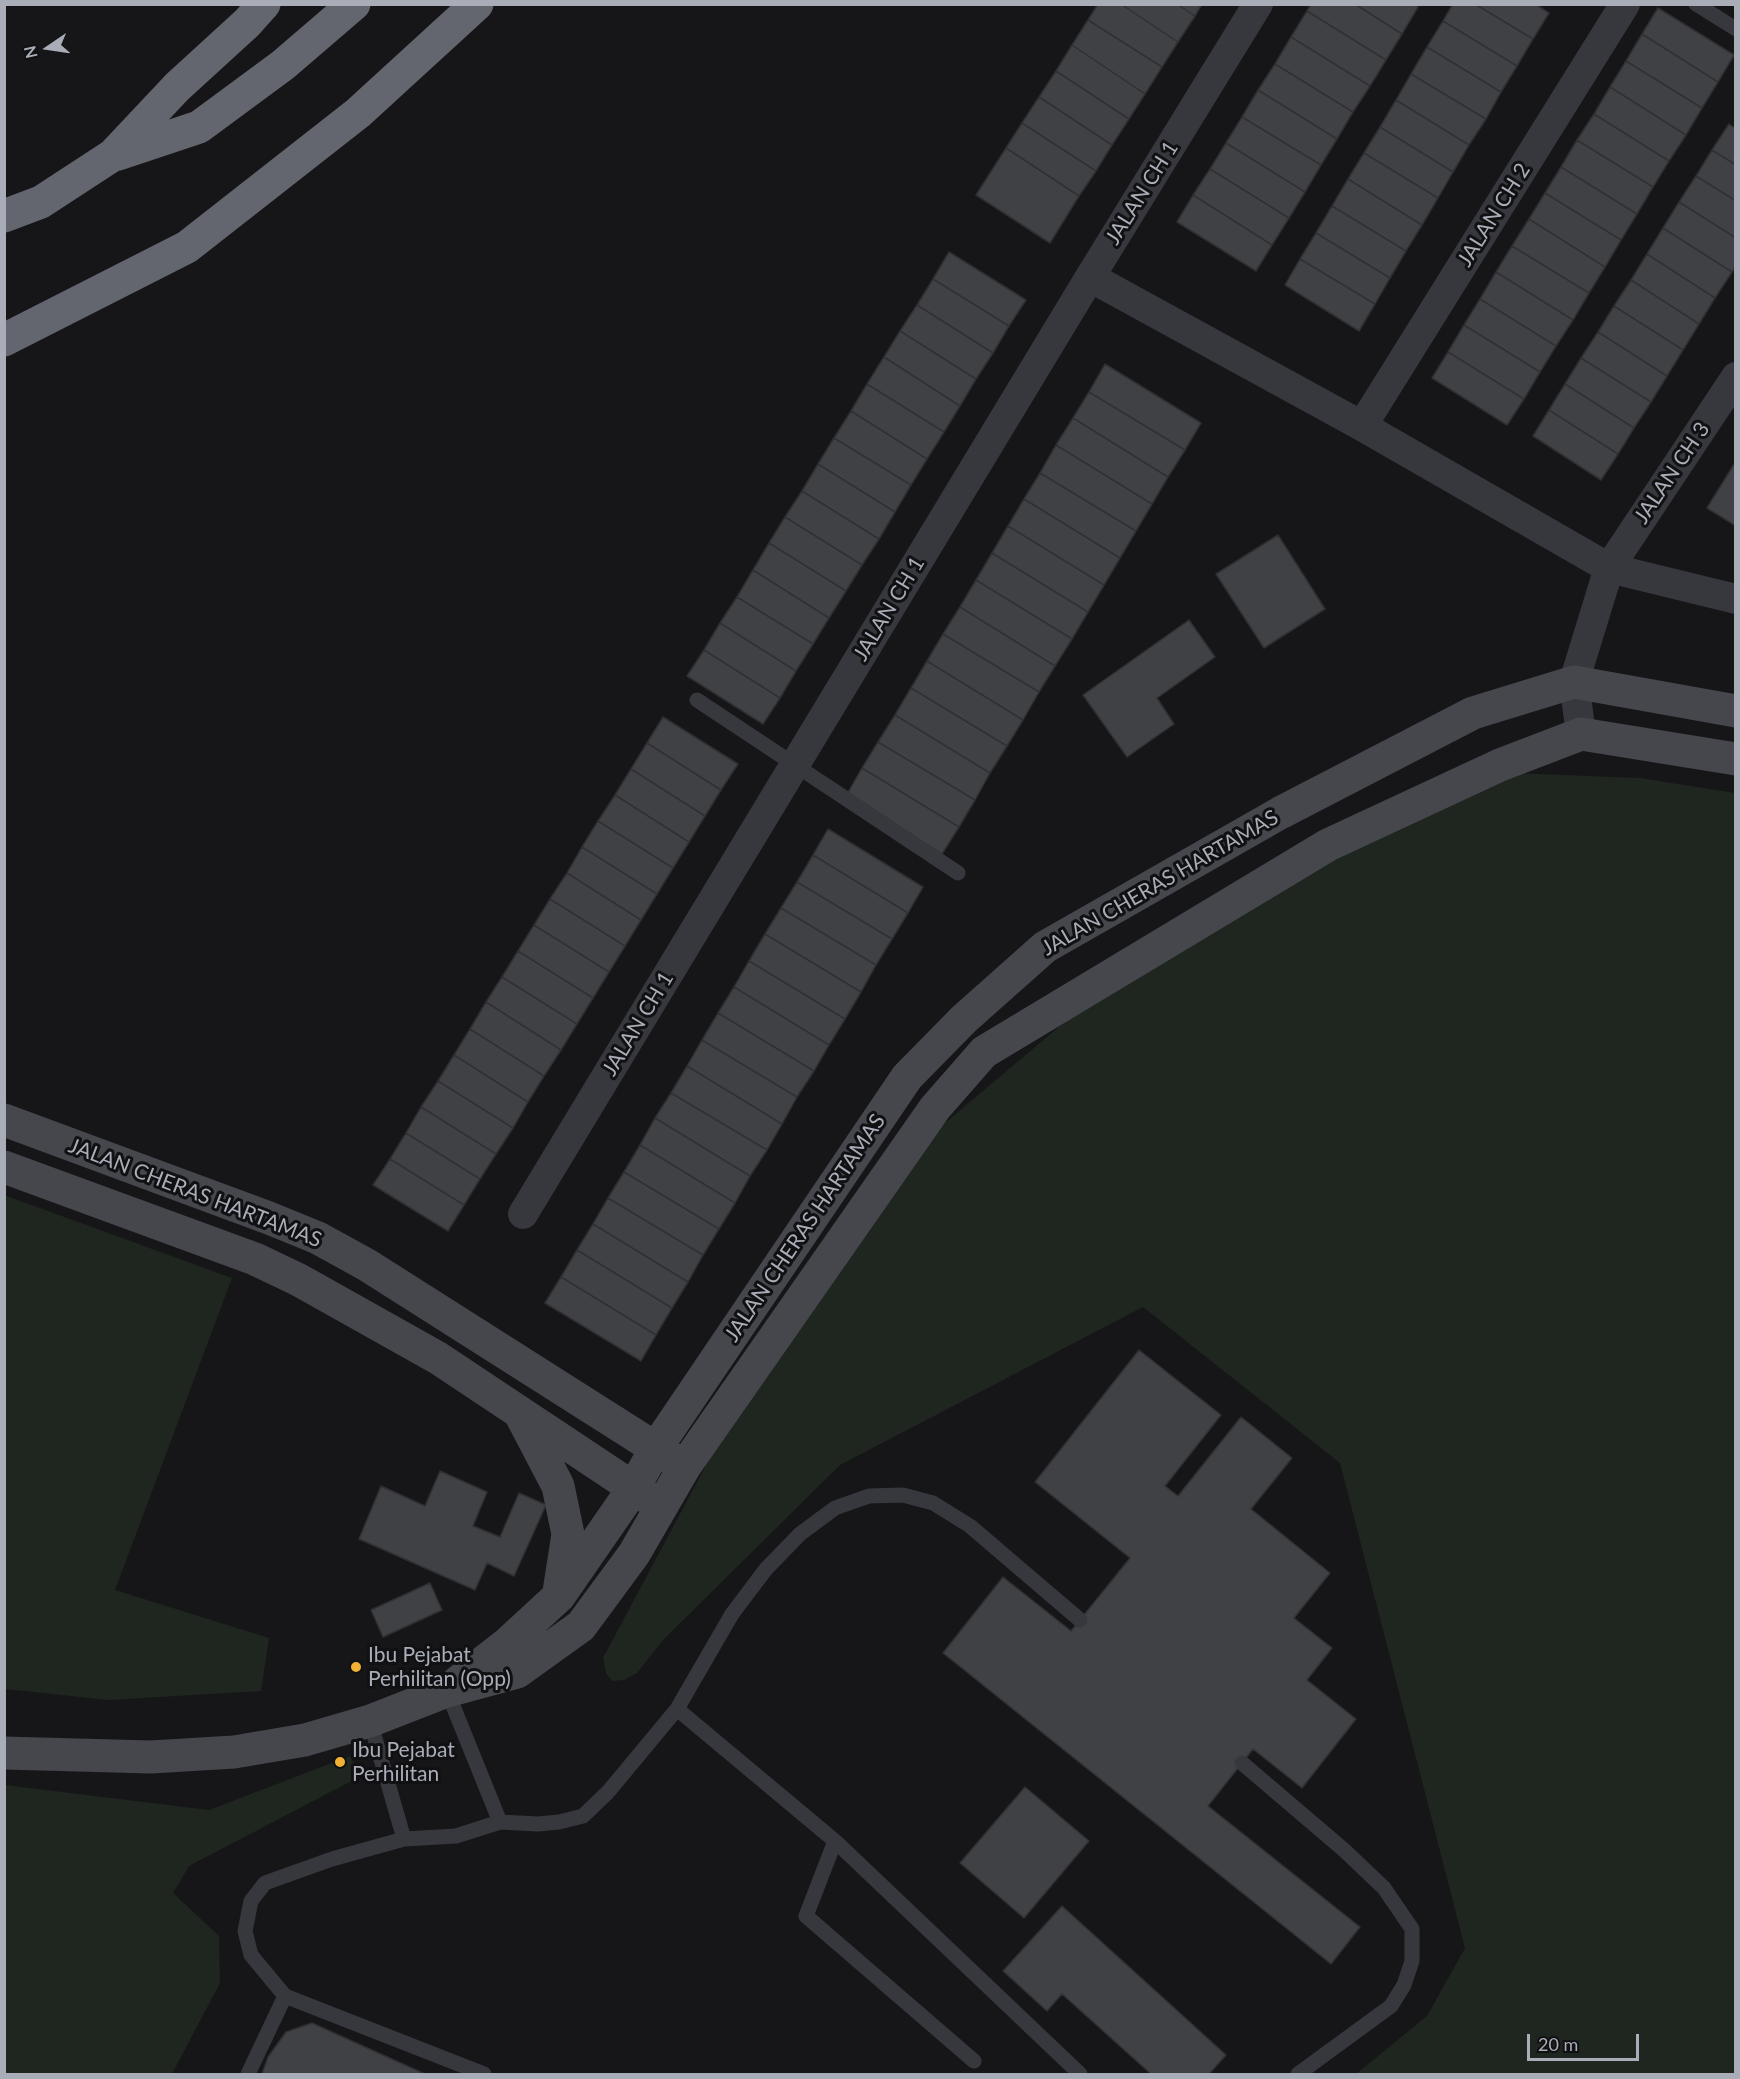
<!DOCTYPE html>
<html>
<head>
<meta charset="utf-8">
<style>
	body { margin:0 }
	#map { position:relative; width:1740px; height:2079px; overflow:hidden; background:#161618; font-family:Lato,sans-serif }
	canvas { display:block }
	.frame { position:absolute; inset:0; border:6px solid #a8adb8; pointer-events:none }
	.north { position:absolute; left:18px; top:18px; width:60px; height:60px; -webkit-text-stroke:4px #111113; paint-order:stroke; rotate:257deg; font-size:16px; font-weight:700; line-height:24px; text-align:center; color:#a8adb8 }
	.north::after { content:''; display:block; margin:auto; width:21px; height:27px; background:#a8adb8; clip-path:polygon(50% 0,100% 100%,50% 72%,0 100%) }
	.scale { position:absolute; left:1527px; top:2034px; width:112px; height:27px; box-sizing:border-box; border:3px solid #a8adb8; border-top:0; padding-left:8px; font-size:18px; line-height:21px; white-space:nowrap; color:#a8adb8; -webkit-text-stroke:4px #111113; paint-order:stroke }
</style>
</head>
<body>
<div id="map">
<canvas width="1740" height="2079"></canvas>
<div class="frame"></div>
<div class="north">N</div>
<div class="scale">20 m</div>
</div>
<script>
const ctx = document.querySelector('canvas').getContext('2d');
ctx.lineJoin = 'round';
function fillPath(path, color) {
  ctx.fillStyle = color;
  ctx.fill(path, 'evenodd');
}
function poly(rows) {
  const path = new Path2D();
  for (const r of rows) {
    path.moveTo(r[0], r[1]);
    for (let i = 2; i < r.length; i += 2) path.lineTo(r[i], r[i + 1]);
  }
  return path;
}
function stroke(path, color, width, dash) {
  ctx.strokeStyle = color;
  ctx.lineWidth = width;
  ctx.lineCap = dash ? 'butt' : 'round';
  ctx.setLineDash(dash || []);
  ctx.stroke(path);
}
function write(font, color, halo, rows, align = 'center') {
  ctx.font = font + ' Lato,sans-serif';
  ctx.lineWidth = 6;
  ctx.setLineDash([]);
  ctx.textBaseline = 'middle';
  ctx.strokeStyle = halo;
  ctx.fillStyle = color;
  for (const [text, x, y, turn = 0] of rows) {
    ctx.save();
    ctx.translate(x, y);
    ctx.rotate((+turn || 0) * Math.PI / 180);
    ctx.textAlign = isNaN(turn) ? turn : align;
    if (halo) ctx.strokeText(text, 0, 0);
    ctx.fillText(text, 0, 0);
    ctx.restore();
  }
}
fillPath(poly([
	[1513,773,1640,778,1735,793,1735,2074,1356,2074,1427,2016,1465,1948,1340,1463,1143,1307,840,1465,663,1640,637,1673,624,1680,612,1681,606,1673,603,1658,712,1454,939,1128,1073,1015,1353,841],
	[4,1195,232,1278,115,1590,269,1638,261,1691,108,1700,5,1689],
	[350,1756,361,1776,189,1866,173,1893,219,1936,220,1983,172,2074,5,2074,5,1785,209,1810]
]), '#1e261f');
const building = poly([
	[1098,4,1121,4,1178,42,1162,67,1088,20,1098,4],
	[1121,4,1177,4,1195,16,1178,42,1121,4],
	[1177,4,1202,4,1195,16,1177,4],
	[1311,4,1355,4,1402,34,1386,60,1307,11,1311,4],
	[1355,4,1414,4,1418,7,1402,34,1355,4],
	[1453,4,1475,4,1533,39,1517,66,1443,21,1453,4],
	[1475,4,1535,4,1549,13,1533,39,1475,4],
	[1658,8,1734,55,1718,82,1642,34,1658,8],
	[1307,11,1386,60,1370,86,1291,37,1307,11],
	[1088,20,1162,67,1145,94,1072,45,1088,20],
	[1443,21,1517,66,1501,92,1427,47,1443,21],
	[1642,34,1718,82,1702,108,1626,61,1642,34],
	[1291,37,1370,86,1353,112,1275,64,1291,37],
	[1072,45,1145,94,1129,119,1056,71,1072,45],
	[1427,47,1501,92,1486,119,1411,74,1427,47],
	[1626,61,1702,108,1686,135,1610,87,1626,61],
	[1275,64,1353,112,1337,139,1258,90,1275,64],
	[1056,71,1129,119,1112,145,1039,97,1056,71],
	[1411,74,1486,119,1469,145,1396,100,1411,74],
	[1610,87,1686,135,1669,161,1594,114,1610,87],
	[1258,90,1337,139,1321,165,1242,117,1258,90],
	[1039,97,1112,145,1096,171,1022,123,1039,97],
	[1396,100,1469,145,1453,172,1380,127,1396,100],
	[1594,114,1669,161,1653,187,1577,140,1594,114],
	[1242,117,1321,165,1305,192,1226,143,1242,117],
	[1022,123,1096,171,1079,196,1006,148,1022,123],
	[1729,124,1736,129,1736,165,1712,150,1729,124],
	[1380,127,1453,172,1438,198,1364,153,1380,127],
	[1577,140,1653,187,1637,214,1561,167,1577,140],
	[1226,143,1305,192,1289,218,1210,169,1226,143],
	[1006,148,1079,196,1050,243,976,195,1006,148],
	[1712,150,1736,165,1736,201,1696,176,1712,150],
	[1364,153,1438,198,1422,225,1348,179,1364,153],
	[1561,167,1637,214,1621,240,1545,193,1561,167],
	[1210,169,1289,218,1272,245,1193,195,1210,169],
	[1696,176,1736,201,1736,238,1679,202,1696,176],
	[1348,179,1422,225,1406,251,1332,206,1348,179],
	[1545,193,1621,240,1605,267,1529,219,1545,193],
	[1193,195,1272,245,1256,271,1177,222,1193,195],
	[1679,202,1736,238,1736,266,1732,272,1663,228,1679,202],
	[1332,206,1406,251,1390,278,1316,233,1332,206],
	[1529,219,1605,267,1589,293,1512,246,1529,219],
	[1663,228,1732,272,1715,298,1647,254,1663,228],
	[1316,233,1390,278,1375,304,1300,259,1316,233],
	[1512,246,1589,293,1573,320,1496,272,1512,246],
	[949,252,1026,300,1009,326,933,279,949,252],
	[1647,254,1715,298,1699,324,1631,280,1647,254],
	[1300,259,1375,304,1359,331,1285,285,1300,259],
	[1496,272,1573,320,1556,346,1480,299,1496,272],
	[933,279,1009,326,993,353,917,305,933,279],
	[1631,280,1699,324,1683,350,1614,306,1631,280],
	[1480,299,1556,346,1540,372,1464,325,1480,299],
	[917,305,993,353,976,379,900,331,917,305],
	[1614,306,1683,350,1667,376,1598,332,1614,306],
	[1464,325,1540,372,1524,399,1448,352,1464,325],
	[900,331,976,379,960,406,884,357,900,331],
	[1598,332,1667,376,1651,402,1581,358,1598,332],
	[1448,352,1524,399,1507,425,1432,378,1448,352],
	[884,357,960,406,944,432,867,384,884,357],
	[1581,358,1651,402,1634,428,1565,384,1581,358],
	[1105,364,1201,423,1185,450,1089,392,1105,364],
	[867,384,944,432,927,459,851,411,867,384],
	[1565,384,1634,428,1618,454,1549,410,1565,384],
	[1089,392,1185,450,1168,477,1073,418,1089,392],
	[1549,410,1618,454,1601,480,1533,436,1549,410],
	[851,411,927,459,911,485,834,438,851,411],
	[1073,418,1168,477,1152,504,1056,445,1073,418],
	[834,438,911,485,895,512,818,464,834,438],
	[1056,445,1152,504,1136,531,1040,473,1056,445],
	[1736,461,1736,526,1707,508,1736,461],
	[818,464,895,512,879,539,802,491,818,464],
	[1040,473,1136,531,1120,558,1024,499,1040,473],
	[802,491,879,539,862,565,785,517,802,491],
	[1024,499,1120,558,1104,585,1008,526,1024,499],
	[785,517,862,565,846,591,769,543,785,517],
	[1008,526,1104,585,1088,612,992,553,1008,526],
	[1278,535,1325,609,1264,648,1216,574,1278,535],
	[769,543,846,591,829,618,753,570,769,543],
	[992,553,1088,612,1072,639,976,580,992,553],
	[753,570,829,618,813,644,737,597,753,570],
	[976,580,1072,639,1055,666,960,607,976,580],
	[737,597,813,644,796,671,720,623,737,597],
	[960,607,1055,666,1039,692,943,634,960,607],
	[1189,620,1215,657,1157,698,1174,724,1127,757,1083,695,1189,620],
	[720,623,796,671,780,698,704,650,720,623],
	[943,634,1039,692,1023,720,927,661,943,634],
	[704,650,780,698,763,724,687,676,704,650],
	[927,661,1023,720,1007,746,911,688,927,661],
	[911,688,1007,746,990,773,895,715,911,688],
	[895,715,990,773,975,800,878,742,895,715],
	[663,717,738,764,721,790,647,743,663,717],
	[878,742,975,800,959,827,862,768,878,742],
	[647,743,721,790,705,816,631,769,647,743],
	[862,768,959,827,942,854,846,796,862,768],
	[631,769,705,816,689,842,615,795,631,769],
	[615,795,689,842,673,868,598,821,615,795],
	[598,821,673,868,657,894,582,847,598,821],
	[828,829,923,887,908,913,813,855,828,829],
	[582,847,657,894,641,920,567,873,582,847],
	[813,855,908,913,892,939,797,882,813,855],
	[567,873,641,920,625,946,550,899,567,873],
	[797,882,892,939,876,965,781,908,797,882],
	[550,899,625,946,609,972,534,925,550,899],
	[781,908,876,965,861,992,765,934,781,908],
	[534,925,609,972,593,998,518,951,534,925],
	[765,934,861,992,845,1019,749,961,765,934],
	[518,951,593,998,577,1024,502,977,518,951],
	[749,961,845,1019,829,1045,734,987,749,961],
	[502,977,577,1024,561,1050,486,1002,502,977],
	[734,987,829,1045,814,1071,718,1013,734,987],
	[486,1002,561,1050,544,1076,470,1029,486,1002],
	[718,1013,814,1071,797,1097,702,1040,718,1013],
	[470,1029,544,1076,528,1102,454,1055,470,1029],
	[702,1040,797,1097,782,1124,687,1066,702,1040],
	[454,1055,528,1102,513,1128,438,1081,454,1055],
	[687,1066,782,1124,767,1150,671,1093,687,1066],
	[438,1081,513,1128,496,1154,421,1107,438,1081],
	[671,1093,767,1150,750,1176,655,1118,671,1093],
	[421,1107,496,1154,480,1179,406,1133,421,1107],
	[655,1118,750,1176,735,1203,640,1145,655,1118],
	[406,1133,480,1179,464,1205,390,1159,406,1133],
	[640,1145,735,1203,719,1229,624,1172,640,1145],
	[390,1159,464,1205,448,1231,373,1185,390,1159],
	[624,1172,719,1229,703,1255,608,1198,624,1172],
	[608,1198,703,1255,688,1282,593,1224,608,1198],
	[593,1224,688,1282,672,1308,577,1250,593,1224],
	[577,1250,672,1308,656,1335,561,1277,577,1250],
	[561,1277,656,1335,641,1361,545,1303,561,1277],
	[1139,1350,1221,1415,1165,1486,1178,1496,1241,1417,1292,1458,1251,1509,1330,1573,1294,1618,1332,1648,1307,1680,1356,1719,1302,1788,1253,1749,1208,1806,1360,1927,1331,1964,943,1653,1003,1577,1071,1631,1130,1558,1035,1482,1139,1350],
	[440,1471,487,1492,473,1526,500,1537,519,1493,546,1505,514,1576,487,1563,475,1590,359,1539,381,1486,425,1506,440,1471],
	[430,1583,442,1610,383,1637,371,1610,430,1583],
	[1025,1787,1089,1841,1024,1918,960,1863,1025,1787],
	[1062,1906,1226,2055,1209,2074,1151,2074,1062,1994,1047,2011,1003,1971,1062,1906],
	[312,2023,425,2074,262,2074,268,2057,286,2032,312,2023]
]);
fillPath(building, '#404145');
stroke(building, '#303034', 1.5);
stroke(poly([
	[1696,4,1736,29],
	[697,700,958,873],
	[1080,1620,970,1526,933,1503,903,1495,869,1496,835,1508,800,1534,766,1569,732,1614,677,1709,835,1841,1080,2074],
	[447,1691,500,1822],
	[370,1721,404,1839],
	[1242,1763,1344,1850,1384,1888,1412,1929,1412,1961,1404,1985,1391,2006,1298,2074],
	[835,1841,806,1916,974,2061],
	[248,2074,285,1996],
	[484,2074,285,1996,251,1955,245,1931,251,1901,265,1883,332,1859,404,1839,456,1836,500,1822,538,1824,559,1822,583,1816,608,1792,677,1709]
]), '#37383d', 15);
stroke(poly([
	[1090,277,1362,426,1609,568,1574,682,1581,734],
	[1736,377,1609,568,1736,599],
	[1362,426,1625,4],
	[523,1214,1090,277,1258,4]
]), '#37383d', 30);
stroke(poly([
	[4,1120,269,1218,318,1238,367,1265,674,1460],
	[4,1167,255,1259,299,1280,438,1358,653,1501],
	[522,1417,558,1486,568,1534,559,1592],
	[458,1682,508,1643,559,1596,633,1489,656,1448,907,1077,964,1019,1045,947,1280,813,1473,713,1574,682,1736,711],
	[4,1753,151,1757,234,1752,305,1740,370,1721,447,1691,517,1672,581,1626,634,1554,685,1466,935,1108,984,1052,1328,845,1500,765,1581,734,1736,759]
]), '#45474d', 33);
stroke(poly([
	[118,154,199,127,283,65,354,4],
	[4,216,41,202,113,155,177,87,247,23,264,4],
	[4,340,187,247,358,113,477,4]
]), '#63666e', 33);
for (const [x, y, r, color] of [
	[356,1667,6,"#f2b134"],
	[340,1762,6,"#f2b134"]
]) {
  const dot = new Path2D();
  dot.arc(x, y, r, 0, 2 * Math.PI);
  ctx.fillStyle = color;
  ctx.fill(dot);
  stroke(dot, '#111113', 2);
}
write('21px', '#a8adb8', '#111113', [
	["JALAN CH 1",1142,193,-58],
	["JALAN CH 2",1494,215,-58],
	["JALAN CH 3",1672,473,-56],
	["JALAN CH 1",889,609,-59],
	["JALAN CHERAS HARTAMAS",1160,883,-30],
	["JALAN CH 1",638,1024,-59],
	["JALAN CHERAS HARTAMAS",195,1193,21],
	["JALAN CHERAS HARTAMAS",805,1228,-56]
]);
write('21px', '#a8adb8', '#111113', [
	["Ibu Pejabat",368,1655],
	["Perhilitan (Opp)",368,1679],
	["Ibu Pejabat",352,1750],
	["Perhilitan",352,1774]
], 'left');
</script>
</body>
</html>
